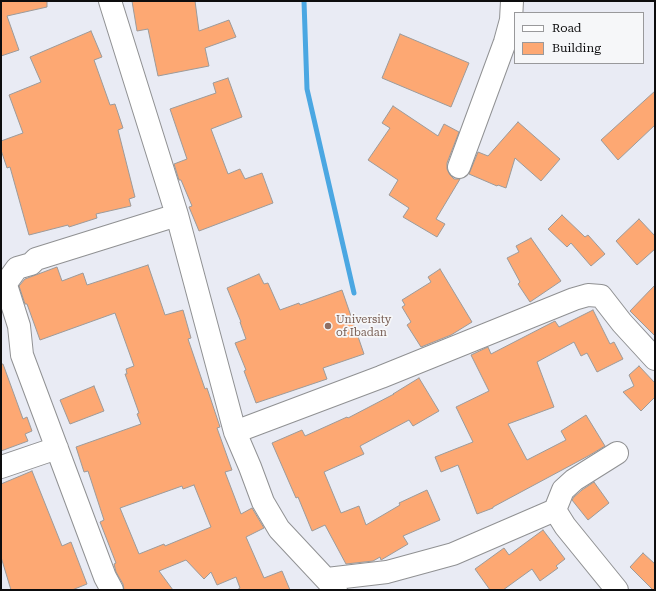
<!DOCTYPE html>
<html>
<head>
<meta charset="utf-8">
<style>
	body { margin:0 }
	#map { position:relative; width:656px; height:591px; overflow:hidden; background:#f6f7f9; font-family:"Roboto Serif",serif }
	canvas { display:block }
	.frame { position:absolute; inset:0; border:2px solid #0d0d0e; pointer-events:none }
	.legend { position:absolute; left:514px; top:12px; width:130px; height:52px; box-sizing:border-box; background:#f6f7f9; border:1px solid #99999b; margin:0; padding:5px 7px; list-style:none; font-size:12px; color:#0d0d0e }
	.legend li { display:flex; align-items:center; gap:8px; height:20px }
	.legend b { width:20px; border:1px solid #99999b }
</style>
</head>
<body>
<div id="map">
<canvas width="656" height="591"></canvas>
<div class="frame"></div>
<ul class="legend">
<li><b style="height:5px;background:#fff"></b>Road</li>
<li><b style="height:11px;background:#fda873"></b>Building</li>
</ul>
</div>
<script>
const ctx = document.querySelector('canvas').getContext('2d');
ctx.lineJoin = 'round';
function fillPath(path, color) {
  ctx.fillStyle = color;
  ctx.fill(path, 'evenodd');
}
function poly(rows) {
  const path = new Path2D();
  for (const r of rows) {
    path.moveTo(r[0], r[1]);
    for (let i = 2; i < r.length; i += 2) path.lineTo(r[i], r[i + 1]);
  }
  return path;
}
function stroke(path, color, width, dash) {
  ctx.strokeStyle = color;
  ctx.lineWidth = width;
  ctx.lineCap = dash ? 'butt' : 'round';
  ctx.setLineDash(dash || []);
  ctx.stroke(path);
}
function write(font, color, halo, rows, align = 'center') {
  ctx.font = font + ' "Roboto Serif",serif';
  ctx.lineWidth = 3.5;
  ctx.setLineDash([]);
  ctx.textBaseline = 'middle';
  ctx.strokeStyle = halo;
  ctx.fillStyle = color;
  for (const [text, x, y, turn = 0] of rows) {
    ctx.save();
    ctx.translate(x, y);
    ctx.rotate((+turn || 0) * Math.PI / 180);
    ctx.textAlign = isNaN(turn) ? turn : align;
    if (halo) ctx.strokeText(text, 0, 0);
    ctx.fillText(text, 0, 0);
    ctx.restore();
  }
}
fillPath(poly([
	[1,1,655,1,655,590,1,590],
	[515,13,643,13,643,63,515,63]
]), '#e9ebf4');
stroke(poly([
	[304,1,307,89,354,293]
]), '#4ba7e2', 5);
const building = poly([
	[1,1,47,1,47,7,7,16,19,50,1,56,1,1],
	[132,1,195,1,199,31,229,20,236,37,205,48,209,66,158,76,148,29,137,31,132,1],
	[91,31,102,57,94,60,110,105,115,104,123,128,118,130,135,197,129,199,131,206,96,214,97,218,69,227,68,225,29,235,10,167,7,168,1,150,1,141,23,133,9,95,41,82,30,57,91,31],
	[400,34,469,63,451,107,382,78,400,34],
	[228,78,242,117,211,129,228,174,240,169,245,179,262,173,273,203,199,231,189,207,192,206,181,180,179,180,174,164,187,159,170,109,216,93,213,83,228,78],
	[655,91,655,125,618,160,601,140,655,91],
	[393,106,438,136,444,124,459,132,447,163,447,169,450,175,454,179,460,179,436,219,445,224,437,237,403,217,409,208,389,195,398,180,368,160,390,128,382,123,393,106],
	[518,122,560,159,541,181,515,158,506,188,498,185,497,186,469,174,478,152,488,156,518,122],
	[562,215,585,237,588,235,605,254,591,266,571,243,567,247,548,229,562,215],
	[639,219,655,236,655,249,637,265,616,241,639,219],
	[531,238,561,281,530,302,518,284,520,282,507,258,519,252,516,246,531,238],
	[148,265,165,315,183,310,191,338,188,339,205,389,207,388,220,427,217,428,232,470,225,472,241,514,252,508,264,528,246,537,264,578,282,571,290,590,237,590,240,588,236,577,217,585,211,572,204,579,186,560,159,571,173,590,124,590,123,584,116,572,114,564,116,563,100,522,104,520,88,471,84,472,76,447,141,424,137,414,139,413,125,374,127,374,126,369,134,366,115,313,40,340,27,304,25,304,19,286,25,279,57,267,62,281,83,273,87,285,148,265],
	[194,485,211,527,165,546,164,544,139,554,120,508,182,486,183,489,194,485],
	[440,269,472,322,451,335,421,347,407,325,411,322,402,307,405,305,402,300,431,282,428,277,440,269],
	[259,274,264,284,268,283,280,310,299,303,300,305,342,290,364,354,323,368,327,379,256,403,244,371,246,370,235,343,246,339,240,322,241,322,227,288,259,274],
	[655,285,655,336,630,311,655,285],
	[593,310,610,344,614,342,623,359,597,372,587,353,581,356,574,342,537,362,554,407,508,424,527,460,566,440,561,431,586,415,605,446,590,455,493,507,493,508,477,514,458,465,441,472,435,457,473,442,456,407,489,391,471,355,488,347,491,354,555,321,559,327,593,310],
	[1,364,3,364,23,419,27,417,32,431,25,434,28,441,1,451,1,364],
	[639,366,655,383,655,397,641,411,623,392,634,386,629,375,639,366],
	[419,378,439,411,413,426,409,420,360,446,364,454,324,472,341,513,359,506,366,525,400,505,399,503,427,490,440,520,403,536,408,544,381,560,380,557,373,561,346,564,325,525,312,531,298,497,296,498,272,443,302,430,305,436,347,417,348,418,394,394,393,394,419,378],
	[94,386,104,411,70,424,60,400,94,386],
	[32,471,62,546,71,542,87,584,72,590,11,590,1,557,1,484,32,471],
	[594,482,609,503,588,520,572,500,574,497,582,490,594,482],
	[543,530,565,559,556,566,558,568,540,581,532,569,503,590,490,590,475,569,504,548,509,555,543,530],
	[643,553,655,564,655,590,653,590,630,567,643,553]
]);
fillPath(building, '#fda873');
stroke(building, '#9d9b9a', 1);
const minor = poly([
	[110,1,177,215,235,432,250,467,263,502,279,529,336,590],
	[459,167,505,42,511,20,512,1],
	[6,285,19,326,22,355,105,577,112,590],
	[1,290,17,268,31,264,36,259,177,215],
	[235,432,381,377,574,299,588,295,601,296,622,323,655,359],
	[617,453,574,480,563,490,555,510,565,526,617,590],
	[1,467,57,448],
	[327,579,387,572,453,554,555,510]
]);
stroke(minor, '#909193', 24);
stroke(minor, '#fff', 22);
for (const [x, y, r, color] of [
	[328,326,4,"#8d6e63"]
]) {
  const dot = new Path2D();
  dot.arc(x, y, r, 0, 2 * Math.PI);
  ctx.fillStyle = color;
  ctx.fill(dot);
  stroke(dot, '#f6f7f9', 1.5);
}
write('11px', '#785e54', '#f6f7f9', [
	["University",336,320],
	["of Ibadan",336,333]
], 'left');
</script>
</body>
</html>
